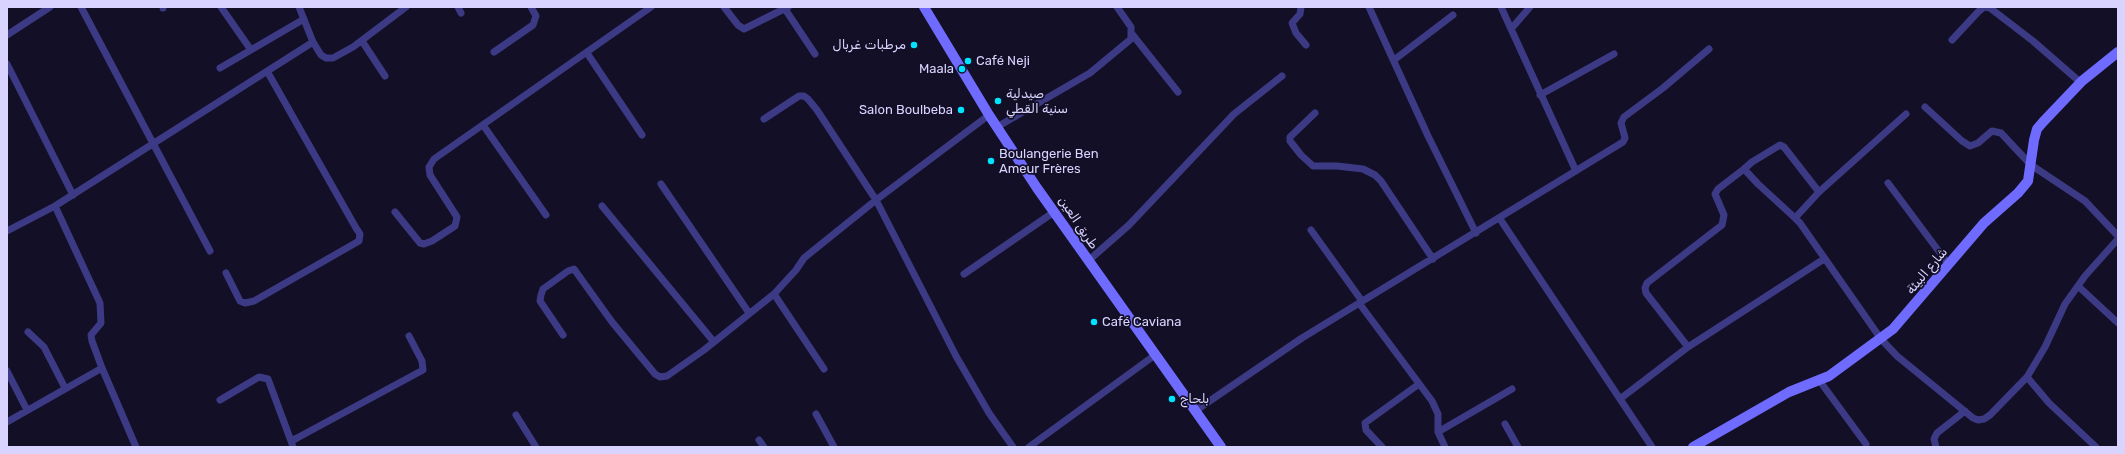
<!DOCTYPE html>
<html>
<head>
<meta charset="utf-8">
<style>
	body { margin:0 }
	#map { position:relative; width:2125px; height:454px; overflow:hidden; background:#130f26; font-family:Rubik,sans-serif }
	canvas { display:block }
	.frame { position:absolute; inset:0; border:8px solid #d9d4ff; pointer-events:none }
</style>
</head>
<body>
<div id="map">
<canvas width="2125" height="454"></canvas>
<div class="frame"></div>
</div>
<script>
const ctx = document.querySelector('canvas').getContext('2d');
ctx.lineJoin = 'round';
function poly(rows) {
  const path = new Path2D();
  for (const r of rows) {
    path.moveTo(r[0], r[1]);
    for (let i = 2; i < r.length; i += 2) path.lineTo(r[i], r[i + 1]);
  }
  return path;
}
function stroke(path, color, width, dash) {
  ctx.strokeStyle = color;
  ctx.lineWidth = width;
  ctx.lineCap = dash ? 'butt' : 'round';
  ctx.setLineDash(dash || []);
  ctx.stroke(path);
}
function write(font, color, halo, rows, align = 'center') {
  ctx.font = font + ' Rubik,Cairo,sans-serif';
  ctx.lineWidth = 3.5;
  ctx.setLineDash([]);
  ctx.textBaseline = 'middle';
  ctx.strokeStyle = halo;
  ctx.fillStyle = color;
  for (const [text, x, y, turn = 0] of rows) {
    ctx.save();
    ctx.translate(x, y);
    ctx.rotate((+turn || 0) * Math.PI / 180);
    ctx.textAlign = isNaN(turn) ? turn : align;
    if (halo) ctx.strokeText(text, 0, 0);
    ctx.fillText(text, 0, 0);
    ctx.restore();
  }
}
stroke(poly([
	[81,7,210,251],
	[163,7,163,8],
	[221,7,251,50],
	[299,7,313,42,321,55,326,58,333,58,353,47,406,7],
	[458,7,461,13],
	[724,7,738,25,744,29,788,7],
	[1301,7,1300,14,1292,23,1296,33,1306,45],
	[1369,7,1428,136,1476,233],
	[1501,7,1576,171],
	[1985,7,1990,8,2033,41,2080,82],
	[785,9,815,54],
	[1511,29,1530,7],
	[1132,34,1178,92],
	[7,35,50,7],
	[1952,40,1978,12,1984,7],
	[362,41,385,76],
	[494,52,533,25,536,16,531,7],
	[587,53,642,135],
	[1394,60,1453,15],
	[7,64,73,195],
	[220,68,304,19],
	[1540,95,1614,54],
	[1925,107,1962,141,1970,146,1978,143,1992,131,2001,133,2031,165,2085,201,2118,236],
	[1315,113,1290,137,1290,141,1301,155,1313,166,1337,166,1363,169,1375,175,1381,181,1433,259],
	[764,119,799,96,804,96,808,99,817,110,876,200,956,356,989,413,1013,447],
	[483,125,546,215],
	[997,127,1090,73,1131,39,1131,27,1117,7],
	[1744,169,1718,189,1715,194,1724,215,1722,225,1647,283,1645,288,1646,293,1688,347,1824,259],
	[1888,183,1949,265],
	[661,184,749,313],
	[1819,192,1906,114],
	[602,206,714,342],
	[395,212,420,243,424,244,432,241,455,226,457,217,430,175,429,167,434,159,651,7],
	[1795,218,1819,192,1784,147,1780,145,1752,162,1744,169,1758,184,1795,218,1800,223,1881,339,1897,356,1973,418,1978,420,1984,419,1990,415,2027,377,2045,347,2065,304,2085,276,2118,239],
	[1500,219,1652,447],
	[1311,230,1362,301],
	[7,231,55,206],
	[1088,261,1129,225,1234,114,1282,76],
	[226,273,240,301,245,303,254,301,359,241,360,234,356,228,267,71],
	[964,274,1054,212],
	[2078,286,2118,323],
	[774,294,824,369],
	[1359,303,1432,401,1438,414,1438,432,1445,447],
	[28,332,44,347,65,388],
	[563,335,540,301,541,295,543,289,568,271,574,269,612,322,655,374,660,377,667,376,704,350,774,294,796,270,804,258,876,200,989,115],
	[7,371,27,410],
	[2027,377,2049,403,2096,447],
	[1819,380,1866,444],
	[1620,399,1688,347],
	[220,400,259,377,268,379,291,441],
	[1195,411,1302,338,1623,142,1625,138,1621,123,1624,117,1663,88,1709,49],
	[816,414,834,447],
	[516,415,536,447],
	[7,422,102,368],
	[1505,424,1518,447],
	[1438,432,1512,389],
	[759,440,764,447],
	[136,447,102,368,92,341,91,335,101,323,100,303,55,206,313,42],
	[293,447,291,441,297,438,423,370,422,361,409,336],
	[1029,447,1155,355],
	[1382,447,1366,430,1365,423,1419,384],
	[1936,447,1934,439,1937,433,1965,411]
]), '#3d3a85', 7);
stroke(poly([
	[924,7,989,115,1037,188,1221,447],
	[1693,447,1789,392,1829,376,1893,329,1984,223,2018,193,2028,181,2034,140,2037,129,2043,122,2082,81,2118,52]
]), '#6f6bff', 10);
for (const [x, y, r, color] of [
	[914,45,4,"#00e5ff"],
	[968,61,4,"#00e5ff"],
	[962,69,4,"#00e5ff"],
	[998,101,4,"#00e5ff"],
	[961,110,4,"#00e5ff"],
	[991,161,4,"#00e5ff"],
	[1094,322,4,"#00e5ff"],
	[1172,399,4,"#00e5ff"]
]) {
  const dot = new Path2D();
  dot.arc(x, y, r, 0, 2 * Math.PI);
  ctx.fillStyle = color;
  ctx.fill(dot);
  stroke(dot, '#130f26', 1.5);
}
write('13px', '#d9d4ff', '#130f26', [
	["مرطبات غربال",906,45,"right"],
	["Café Neji",976,61],
	["Maala",954,69,"right"],
	["صيدلية",1006,94],
	["سنية القطي",1006,109],
	["Salon Boulbeba",953,110,"right"],
	["Boulangerie Ben",999,154],
	["Ameur Frères",999,169],
	["Café Caviana",1102,322],
	["بلحاج",1180,399]
], 'left');
write('13px', '#d9d4ff', '#130f26', [
	["طريق العين",1078,223,56],
	["شارع البيئة",1927,271,-50]
]);
</script>
</body>
</html>
